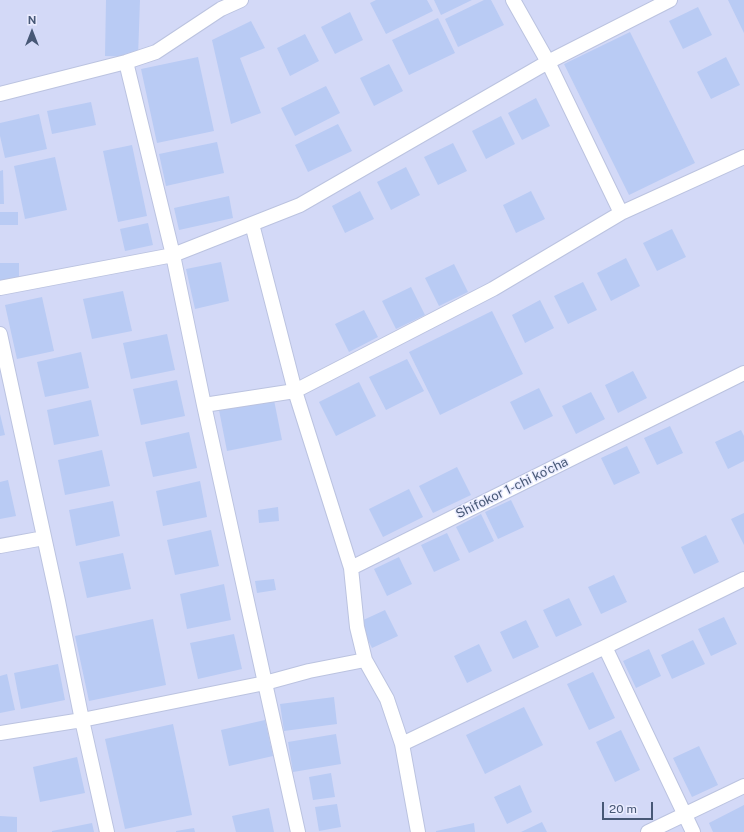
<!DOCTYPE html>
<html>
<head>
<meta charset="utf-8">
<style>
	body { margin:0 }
	#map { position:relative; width:744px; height:832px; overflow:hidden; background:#e2e5fd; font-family:"Public Sans",sans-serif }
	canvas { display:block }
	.north { position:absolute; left:12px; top:12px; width:40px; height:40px; -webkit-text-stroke:3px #eaecff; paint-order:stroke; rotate:0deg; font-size:11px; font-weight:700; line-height:16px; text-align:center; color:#475876 }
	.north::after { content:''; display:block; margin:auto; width:14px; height:18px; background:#475876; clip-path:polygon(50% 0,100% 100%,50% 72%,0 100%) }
	.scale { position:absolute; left:602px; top:802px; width:51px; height:18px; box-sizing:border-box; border:2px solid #475876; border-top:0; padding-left:5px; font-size:12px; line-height:14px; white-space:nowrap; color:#475876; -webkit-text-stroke:3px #eaecff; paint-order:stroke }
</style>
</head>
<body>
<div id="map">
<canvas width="744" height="832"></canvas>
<div class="north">N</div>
<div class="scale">20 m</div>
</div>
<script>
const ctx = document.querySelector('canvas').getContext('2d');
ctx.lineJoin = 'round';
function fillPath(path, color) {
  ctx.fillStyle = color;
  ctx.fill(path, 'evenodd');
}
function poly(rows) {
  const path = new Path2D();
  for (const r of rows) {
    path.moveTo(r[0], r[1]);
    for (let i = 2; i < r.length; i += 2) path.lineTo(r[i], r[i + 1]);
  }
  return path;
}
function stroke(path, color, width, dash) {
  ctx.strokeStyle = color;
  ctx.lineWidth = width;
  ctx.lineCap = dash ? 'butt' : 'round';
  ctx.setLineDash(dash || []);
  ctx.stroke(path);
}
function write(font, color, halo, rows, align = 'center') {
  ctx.font = font + ' "Public Sans",sans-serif';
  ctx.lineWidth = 3;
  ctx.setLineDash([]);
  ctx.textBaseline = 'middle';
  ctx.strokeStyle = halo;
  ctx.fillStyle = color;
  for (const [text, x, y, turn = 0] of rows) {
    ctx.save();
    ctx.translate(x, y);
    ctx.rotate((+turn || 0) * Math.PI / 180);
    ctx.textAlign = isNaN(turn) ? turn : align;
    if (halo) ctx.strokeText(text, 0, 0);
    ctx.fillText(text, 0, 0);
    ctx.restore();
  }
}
fillPath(poly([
	[0,0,744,0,744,832,0,832]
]), '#d3d9f7');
fillPath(poly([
	[106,0,140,0,138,57,105,56],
	[376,0,427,0,433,11,386,34,370,3],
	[434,0,472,0,441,15],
	[484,0,491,0,504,25,458,47,445,19],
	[728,0,744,0,744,33],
	[698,7,712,35,683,49,669,21],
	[350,12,363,40,335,54,321,27],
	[438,18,455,53,409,75,392,40],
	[251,21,265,48,240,58,261,113,231,124,212,40],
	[630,32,695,163,629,195,564,64],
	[305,34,319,61,290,76,277,48],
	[198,57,214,131,157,143,141,69],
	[726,57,740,85,711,99,697,72],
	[389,64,403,91,374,106,360,78],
	[326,86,340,113,295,136,281,108],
	[536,98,550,126,522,140,508,113],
	[91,102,96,125,52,134,47,111],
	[39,114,47,149,5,158,0,136,0,123],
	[501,116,515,144,486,159,472,131],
	[338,124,352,151,308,172,295,145],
	[217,142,224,173,166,186,159,154],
	[453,143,467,171,438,185,424,157],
	[132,145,147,216,118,222,103,151],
	[55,157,67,210,25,219,14,166],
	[406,167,420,195,391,210,377,182],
	[3,170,4,204,0,204,0,171],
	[360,191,374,219,345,233,332,206],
	[531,191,545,219,516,233,503,205],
	[229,196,233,218,179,230,174,208],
	[0,212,18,212,18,225,0,225],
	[148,223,153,245,125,251,120,229],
	[672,229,686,257,657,271,643,243],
	[626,258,640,286,611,301,597,273],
	[221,262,229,301,195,309,186,269],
	[0,263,19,263,19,280,0,280],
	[454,264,468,292,439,306,425,278],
	[583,282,597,310,568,324,554,296],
	[411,287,425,315,396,329,382,301],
	[123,291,132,331,92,339,83,299],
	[42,297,54,351,17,359,5,305],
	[540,300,554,328,525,343,512,315],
	[364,310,378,337,349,352,335,324],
	[492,311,523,374,440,415,409,352],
	[167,334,175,370,131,379,123,343],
	[81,352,89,388,45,397,37,362],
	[407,359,424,391,386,410,369,377],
	[633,371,647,398,618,413,605,385],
	[177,380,185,416,141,425,133,389],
	[359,382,376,416,336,436,319,402],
	[539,388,553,416,524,430,510,402],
	[591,392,605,419,576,434,562,406],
	[91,400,99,436,54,445,47,410],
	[274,400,282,440,227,451,219,410],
	[0,414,5,435,0,436],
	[670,426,683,453,657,465,644,438],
	[741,430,744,436,744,461,728,469,715,442],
	[189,432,197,468,153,477,145,442],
	[627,446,640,473,614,485,601,458],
	[102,450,110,486,65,495,58,460],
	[457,467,471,495,433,513,419,486],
	[8,480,16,516,0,519,0,482],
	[200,481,207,517,163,526,156,491],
	[409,489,423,517,383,537,369,509],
	[511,500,524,527,498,539,485,512],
	[113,501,120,536,76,546,69,510],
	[278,507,279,521,259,523,258,510],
	[744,513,744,545,731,519],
	[481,514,494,541,469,553,456,527],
	[211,530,219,566,175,575,167,540],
	[447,533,460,560,434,572,421,545],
	[706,535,719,562,694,574,681,547],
	[123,553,131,589,87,598,79,562],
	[399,557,412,584,387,596,374,569],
	[614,575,627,602,601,614,588,587],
	[274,579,276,590,257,593,255,581],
	[224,584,231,620,187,629,180,594],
	[569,598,582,625,556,637,543,610],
	[385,610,398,636,372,648,359,622],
	[724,617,737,644,711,656,698,629],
	[153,619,166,685,89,701,75,636],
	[526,620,539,647,513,659,500,632],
	[234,634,242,669,198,679,190,643],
	[693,640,705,664,672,679,661,655],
	[479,644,492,671,467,683,454,656],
	[649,649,661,676,636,688,623,661],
	[58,664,65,700,21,709,14,673],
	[593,672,615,718,589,730,567,684],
	[7,674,15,710,0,713,0,676],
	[334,697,337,724,284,731,280,704],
	[524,707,543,745,485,774,466,735],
	[265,720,273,756,229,766,221,730],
	[173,724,192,815,125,829,105,739],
	[621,730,640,770,615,782,596,742],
	[336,734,341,764,293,772,288,742],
	[699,746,718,785,692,797,673,758],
	[77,757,85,793,40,802,33,767],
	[331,773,335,797,313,800,309,777],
	[520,785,532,812,507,824,494,797],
	[337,804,341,827,319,831,315,807],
	[744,805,744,832,713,832,709,823],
	[269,808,274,832,236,832,232,816],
	[0,816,17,817,17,832,0,832],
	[542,822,547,832,521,832],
	[92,823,94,832,52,832,52,831],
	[474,823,475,832,436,832,436,831],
	[194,828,195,832,176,832,176,831]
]), '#b9cbf4');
const minor = poly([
	[513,0,548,62,621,213],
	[126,62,173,255,204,405,265,683,309,671,365,660],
	[0,94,126,62,156,52,221,9,241,0],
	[252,224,295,391,351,568],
	[0,288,173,255,300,205,548,62,670,0],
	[0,334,58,601,82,720,107,832],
	[204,405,295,391,493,289,621,213,744,157],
	[0,546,44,538],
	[605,647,693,832],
	[0,733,82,720,265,683,298,832],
	[402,744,605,647,744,579],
	[418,832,402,744,387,699,365,660,357,627,351,568,744,373],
	[648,832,744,786]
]);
stroke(minor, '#bbc3e0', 16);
stroke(minor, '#fff', 14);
write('13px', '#475876', '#eaecff', [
	["Shifokor 1-chi ko'cha",512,488,-26]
]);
</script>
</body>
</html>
